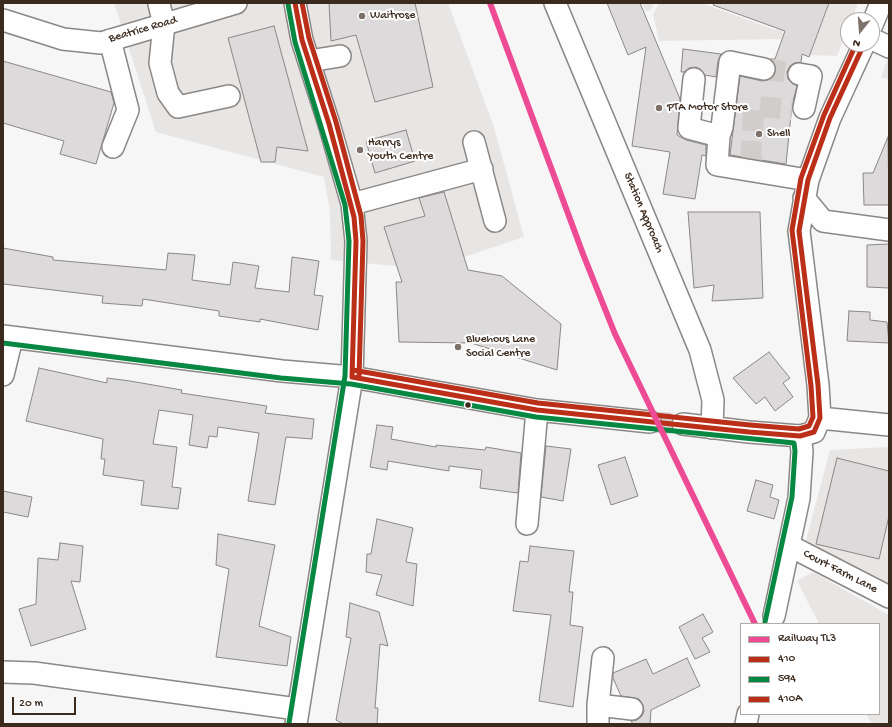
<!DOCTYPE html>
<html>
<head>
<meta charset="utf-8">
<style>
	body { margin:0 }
	#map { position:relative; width:892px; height:727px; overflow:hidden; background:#f7f6f6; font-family:"Gochi Hand",sans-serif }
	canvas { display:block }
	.frame { position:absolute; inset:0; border:4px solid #3b2a1e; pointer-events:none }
	.legend { position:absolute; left:740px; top:623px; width:140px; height:92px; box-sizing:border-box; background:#fff; border:1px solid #b1aaa5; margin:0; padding:5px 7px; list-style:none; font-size:12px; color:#3b2a1e }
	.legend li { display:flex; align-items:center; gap:8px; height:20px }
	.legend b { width:20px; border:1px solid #b1aaa5 }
	.north { position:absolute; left:840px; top:12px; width:40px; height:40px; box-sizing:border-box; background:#fff; border:1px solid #b1aaa5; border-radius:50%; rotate:197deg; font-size:11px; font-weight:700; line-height:16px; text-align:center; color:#3b2a1e }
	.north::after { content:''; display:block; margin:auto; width:14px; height:18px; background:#7d716a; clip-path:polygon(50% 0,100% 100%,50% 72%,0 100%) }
	.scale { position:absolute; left:12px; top:697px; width:64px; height:18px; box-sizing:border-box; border:2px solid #3b2a1e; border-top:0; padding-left:5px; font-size:12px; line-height:14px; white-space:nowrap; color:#3b2a1e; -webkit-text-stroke:3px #fff; paint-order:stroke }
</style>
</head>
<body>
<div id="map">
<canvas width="892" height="727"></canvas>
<div class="frame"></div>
<ul class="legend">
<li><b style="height:5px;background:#ee4b95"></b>Railway TL3</li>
<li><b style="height:5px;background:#bb2e18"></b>410</li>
<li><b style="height:5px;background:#068843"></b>594</li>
<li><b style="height:5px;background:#bb2e18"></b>410A</li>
</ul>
<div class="north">N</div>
<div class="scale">20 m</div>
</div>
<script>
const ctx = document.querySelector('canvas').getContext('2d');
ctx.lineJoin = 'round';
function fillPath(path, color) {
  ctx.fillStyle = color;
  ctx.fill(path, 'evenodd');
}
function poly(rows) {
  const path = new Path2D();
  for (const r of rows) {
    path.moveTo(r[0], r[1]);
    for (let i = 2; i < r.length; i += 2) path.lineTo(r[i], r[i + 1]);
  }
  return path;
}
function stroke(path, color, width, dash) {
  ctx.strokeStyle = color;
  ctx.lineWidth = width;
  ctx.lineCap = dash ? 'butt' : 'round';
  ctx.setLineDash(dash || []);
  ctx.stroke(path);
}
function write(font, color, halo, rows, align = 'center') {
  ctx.font = font + ' "Gochi Hand",sans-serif';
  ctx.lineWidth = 4;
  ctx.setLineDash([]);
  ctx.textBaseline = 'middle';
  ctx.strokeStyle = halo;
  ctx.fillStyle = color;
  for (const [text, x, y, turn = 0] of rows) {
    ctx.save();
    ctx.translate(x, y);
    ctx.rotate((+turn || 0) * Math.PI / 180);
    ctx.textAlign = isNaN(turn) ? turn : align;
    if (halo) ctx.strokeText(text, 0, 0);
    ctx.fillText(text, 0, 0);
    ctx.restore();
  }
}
fillPath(poly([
	[114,3,448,3,494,127,524,237,428,269,331,260,330,212,324,177,156,132],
	[888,447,889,585,888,592,806,540,830,450],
	[813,572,889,615,889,724,872,724,866,714,879,714,879,624,819,624,797,581]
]), '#e8e6e5');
fillPath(poly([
	[643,3,654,3,650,11,645,11],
	[659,3,702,3,775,30,779,24,785,28,781,39,659,41,653,14],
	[830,3,858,3,852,20,848,20,848,29,837,56,810,55],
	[889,55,889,80,881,77]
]), '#e8e6e4');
const building = poly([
	[329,3,415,3,433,87,375,102,356,35,331,41,329,3],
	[607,3,640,3,680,99,677,135,686,140,706,145,706,156,702,155,695,199,663,194,670,152,632,146,646,47,628,55,607,3],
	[714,3,829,3,809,57,802,54,801,62,794,63,790,66,787,72,788,79,797,86,792,105,786,164,730,155,740,76,762,81,768,80,773,77,776,72,775,66,770,59,775,59,785,31,713,5,714,3],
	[274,26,308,151,277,147,275,162,261,162,228,38,274,26],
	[683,49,721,54,718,61,716,77,705,75,701,70,696,67,689,68,684,72,681,72,683,49],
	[3,61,111,92,114,103,96,164,60,154,64,141,3,123,3,61],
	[406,130,415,161,375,173,366,141,406,130],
	[888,137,889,205,864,205,863,173,873,173,888,137],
	[444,192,468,270,502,276,561,324,557,370,471,343,399,342,396,282,402,282,384,227,425,216,419,198,444,192],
	[688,212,760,212,763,298,712,301,714,285,694,288,688,212],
	[889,244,889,288,867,287,867,245,889,244],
	[3,248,53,257,53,260,166,270,168,253,195,255,192,280,230,285,233,262,259,266,255,288,289,292,292,257,319,261,314,295,323,296,318,330,260,319,260,322,219,316,219,311,143,299,142,306,102,303,103,296,3,284,3,248],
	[849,311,870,312,870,320,887,322,889,343,847,341,849,311],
	[769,352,790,378,783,383,793,397,775,411,765,397,756,404,733,378,769,352],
	[39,368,107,383,107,378,130,381,182,390,181,393,267,406,265,413,314,419,312,439,286,437,275,505,248,501,259,433,218,427,217,437,209,436,207,448,189,445,193,415,159,410,153,444,177,447,172,487,181,488,178,509,141,505,144,481,103,475,105,459,101,459,103,439,26,421,39,368],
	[377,425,393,427,391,439,436,447,436,445,485,450,486,447,521,453,518,493,480,488,482,470,449,466,449,471,388,461,387,470,370,467,377,425],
	[546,446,571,449,563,501,541,497,546,446],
	[625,457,638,496,611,505,598,465,625,457],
	[837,458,889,471,889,516,879,559,816,544,837,458],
	[756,480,773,485,770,497,779,500,774,519,747,511,756,480],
	[3,491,32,497,28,517,3,512,3,491],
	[377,519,413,528,406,562,417,564,413,606,376,595,382,575,366,572,367,554,371,554,377,519],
	[218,534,275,545,259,626,291,637,287,666,216,657,229,569,216,565,218,534],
	[60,543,83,546,80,582,71,581,86,629,31,646,19,609,36,604,38,558,58,560,60,543],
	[530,546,574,551,569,592,573,592,570,625,583,627,573,707,539,701,551,615,513,611,520,561,528,562,530,546],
	[350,603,379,612,388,646,380,644,375,708,378,708,377,724,343,724,336,720,351,638,346,637,350,603],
	[703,614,713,632,702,638,710,652,695,659,679,627,703,614],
	[687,658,700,686,651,710,650,724,633,724,631,721,637,720,642,716,644,711,643,705,639,699,621,696,613,678,613,673,646,659,653,674,687,658]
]);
fillPath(building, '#dcdada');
stroke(building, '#8b8784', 1);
stroke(poly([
	[764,69,799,74],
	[752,162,751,153,754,106,792,110],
	[650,422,683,424]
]), '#d1cdcb', 21, [21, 10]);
const minor = poly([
	[295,3,302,40,329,124,352,204,356,241,352,377,296,724],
	[555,3,700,350,713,400,712,428],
	[159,4,164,24,160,63,168,93,178,107,229,96],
	[3,20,63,39,101,43,236,3],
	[872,25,881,3],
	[872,39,889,47],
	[110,40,128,110,113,147],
	[309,61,340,56],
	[799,74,811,76,804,108],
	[694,79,689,128,719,136,717,165,808,180],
	[719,136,722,127,730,62,764,69],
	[474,142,495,221],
	[804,198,823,221,889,230],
	[352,204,482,169],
	[3,336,282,371,352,377,537,410,650,422],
	[3,375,12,338],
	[820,418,889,425],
	[683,424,749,432,800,436,814,432,820,418,818,385,799,231,808,180,830,118,864,44],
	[527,524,537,410],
	[790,546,889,597],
	[774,616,799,498,802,451,800,436],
	[3,672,34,673,297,709],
	[598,705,632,709],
	[598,724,598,705,603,658],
	[746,724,748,714]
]);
stroke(minor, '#8b8784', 24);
stroke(minor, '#fefefe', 21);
stroke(poly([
	[295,3,302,40,329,124,354,217,356,241,352,377],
	[352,377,537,410,749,432,800,436,814,432,820,418,818,385,799,231,808,180,830,118,864,44]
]), '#bb2e18', 5);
stroke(poly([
	[288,4,295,42,345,205,349,241,345,376,289,723],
	[3,343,281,378,351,384,536,417,794,443,795,451,792,497,765,622]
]), '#068843', 5);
stroke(poly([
	[302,3,309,38,336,122,361,216,363,241,359,377],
	[353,370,538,403,750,425,799,429,809,426,813,417,811,386,792,230,801,178,824,115,856,44]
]), '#bb2e18', 5);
stroke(poly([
	[490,3,583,254,615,334,755,624]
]), '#ee4b95', 6);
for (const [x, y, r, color] of [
	[362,16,4,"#7d716a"],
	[659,108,4,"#7d716a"],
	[759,134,4,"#7d716a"],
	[360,150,4,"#7d716a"],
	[458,347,4,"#7d716a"],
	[468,405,3.5,"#3b2a1e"]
]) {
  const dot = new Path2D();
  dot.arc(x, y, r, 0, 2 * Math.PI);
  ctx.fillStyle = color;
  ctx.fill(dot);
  stroke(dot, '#fff', 1.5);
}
write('12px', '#3b2a1e', '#fff', [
	["Waitrose",370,16],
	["PTA Motor Store",667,108],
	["Shell",767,134],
	["Harrys",368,143],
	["Youth Centre",368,157],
	["Bluehous Lane",466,340],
	["Social Centre",466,354]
], 'left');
write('12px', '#3b2a1e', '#fff', [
	["Beatrice Road",143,30,-16],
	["Station Approach",643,213,67],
	["Court Farm Lane",840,572,27]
]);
</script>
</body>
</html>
